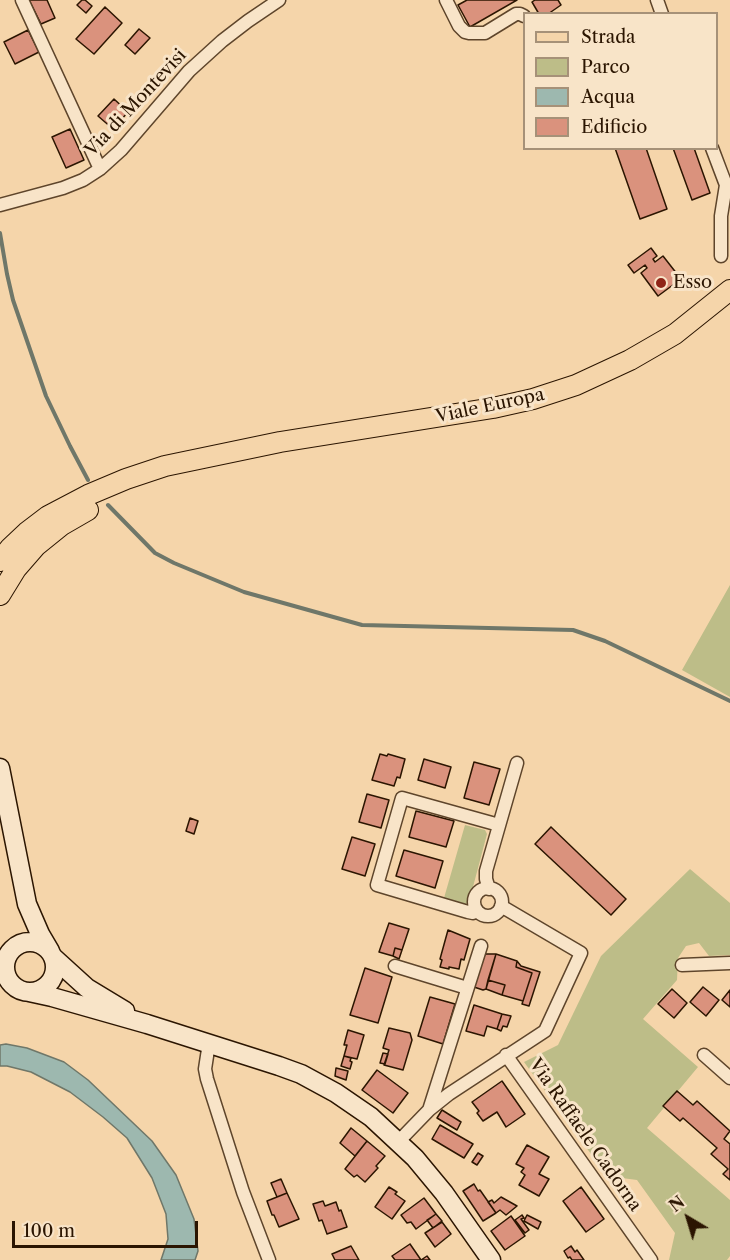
<!DOCTYPE html>
<html>
<head>
<meta charset="utf-8">
<style>
	body { margin:0 }
	#map { position:relative; width:730px; height:1260px; overflow:hidden; background:#f5d5aa; font-family:"Libre Caslon Text",serif }
	canvas { display:block }
	.legend { position:absolute; left:523px; top:12px; width:195px; height:138px; box-sizing:border-box; background:#f8e4c8; border:2px solid #a69178; margin:0; padding:8px 10px; list-style:none; font-size:18px; color:#2b1501 }
	.legend li { display:flex; align-items:center; gap:12px; height:30px }
	.legend b { width:30px; border:2px solid #a69178 }
	.north { position:absolute; left:658px; top:1188px; width:60px; height:60px; -webkit-text-stroke:4px #f8e4c8; paint-order:stroke; rotate:322deg; font-size:16px; font-weight:700; line-height:24px; text-align:center; color:#2b1501 }
	.north::after { content:''; display:block; margin:auto; width:21px; height:27px; background:#2b1501; clip-path:polygon(50% 0,100% 100%,50% 72%,0 100%) }
	.scale { position:absolute; left:12px; top:1221px; width:186px; height:27px; box-sizing:border-box; border:3px solid #2b1501; border-top:0; padding-left:8px; font-size:18px; line-height:21px; white-space:nowrap; color:#2b1501; -webkit-text-stroke:4px #f8e4c8; paint-order:stroke }
</style>
</head>
<body>
<div id="map">
<canvas width="730" height="1260"></canvas>
<ul class="legend">
<li><b style="height:8px;background:#f5d5aa"></b>Strada</li>
<li><b style="height:16px;background:#bdbd88"></b>Parco</li>
<li><b style="height:16px;background:#9db8af"></b>Acqua</li>
<li><b style="height:16px;background:#da927d"></b>Edificio</li>
</ul>
<div class="north">N</div>
<div class="scale">100 m</div>
</div>
<script>
const ctx = document.querySelector('canvas').getContext('2d');
ctx.lineJoin = 'round';
function fillPath(path, color) {
  ctx.fillStyle = color;
  ctx.fill(path, 'evenodd');
}
function poly(rows) {
  const path = new Path2D();
  for (const r of rows) {
    if (r.length === 3) {
      path.moveTo(r[0] + r[2], r[1]);
      path.arc(r[0], r[1], r[2], 0, 2 * Math.PI);
      continue;
    }
    path.moveTo(r[0], r[1]);
    for (let i = 2; i < r.length; i += 2) path.lineTo(r[i], r[i + 1]);
  }
  return path;
}
function stroke(path, color, width, dash) {
  ctx.strokeStyle = color;
  ctx.lineWidth = width;
  ctx.lineCap = dash ? 'butt' : 'round';
  ctx.setLineDash(dash || []);
  ctx.stroke(path);
}
function write(font, color, halo, rows, align = 'center') {
  ctx.font = font + ' "Libre Caslon Text",serif';
  ctx.lineWidth = 6;
  ctx.setLineDash([]);
  ctx.textBaseline = 'middle';
  ctx.strokeStyle = halo;
  ctx.fillStyle = color;
  for (const [text, x, y, turn = 0] of rows) {
    ctx.save();
    ctx.translate(x, y);
    ctx.rotate((+turn || 0) * Math.PI / 180);
    ctx.textAlign = isNaN(turn) ? turn : align;
    if (halo) ctx.strokeText(text, 0, 0);
    ctx.fillText(text, 0, 0);
    ctx.restore();
  }
}
fillPath(poly([
	[730,585,730,697,682,670],
	[465,825,485,830,487,834,469,902,464,905,444,898],
	[690,869,730,903,730,955,709,956,699,943,686,946,678,958,677,980,643,1019,698,1067,647,1128,730,1200,730,1256,727,1260,669,1260,675,1233,637,1180,607,1176,524,1062,558,1045,601,956]
]), '#bdbd88');
const water = poly([
	[6,1044,27,1048,64,1062,88,1080,152,1141,176,1175,194,1219,198,1251,195,1260,161,1260,168,1239,166,1214,152,1178,127,1138,103,1117,70,1092,31,1072,7,1066,0,1066,0,1045,6,1044]
]);
fillPath(water, '#9db8af');
stroke(water, '#6f7769', 1.5);
stroke(poly([
	[0,233,7,274,13,300,46,396,70,446,88,480],
	[108,505,155,553,174,563,244,592,362,625,573,630,605,641,730,701]
]), '#6f7769', 4);
const building = poly([
	[29,0,47,0,55,18,41,24,29,0],
	[82,0,85,0,92,6,86,13,77,5,82,0],
	[467,0,517,0,470,27,458,5,467,0],
	[535,0,558,0,561,5,548,14,539,14,532,2,535,0],
	[105,7,122,23,94,54,76,39,105,7],
	[139,29,150,38,135,54,125,45,139,29],
	[28,30,39,52,15,64,4,42,28,30],
	[114,99,128,112,113,129,98,116,114,99],
	[70,129,84,160,66,168,52,137,70,129],
	[615,148,646,148,667,209,640,219,615,148],
	[673,148,694,148,710,193,692,200,673,148],
	[651,248,657,256,653,259,655,262,663,256,681,279,658,296,641,273,647,268,645,265,634,273,628,265,651,248],
	[380,754,387,756,388,754,405,759,400,778,397,777,394,786,372,780,380,754],
	[424,759,451,767,445,788,418,780,424,759],
	[474,762,500,769,489,805,464,798,474,762],
	[367,794,389,800,381,828,359,822,367,794],
	[416,811,454,821,446,847,409,837,416,811],
	[190,818,198,821,194,834,186,831,190,818],
	[551,827,626,899,611,915,535,844,551,827],
	[352,837,375,844,365,876,342,869,352,837],
	[404,850,443,861,435,888,396,876,404,850],
	[389,923,409,929,402,950,395,948,393,956,379,952,389,923],
	[448,930,470,939,464,960,461,959,459,969,449,967,449,969,440,967,442,960,440,959,448,930],
	[395,948,402,950,399,959,393,956,395,948],
	[485,954,496,954,486,989,483,990,474,987,485,954],
	[496,954,517,961,516,967,532,973,523,1001,502,995,505,985,488,980,496,954],
	[517,961,521,966,540,972,529,1006,522,1004,532,973,516,967,517,961],
	[365,968,392,977,378,1023,350,1015,365,968],
	[488,980,505,985,502,995,486,989,488,980],
	[703,987,719,1000,706,1016,690,1002,703,987],
	[672,989,687,1003,674,1018,658,1004,672,989],
	[730,990,730,1007,722,1000,730,990],
	[430,997,455,1004,443,1044,418,1036,430,997],
	[474,1005,502,1014,497,1029,487,1026,484,1036,466,1031,474,1005],
	[502,1014,511,1016,507,1027,503,1026,501,1031,497,1029,502,1014],
	[389,1028,410,1033,412,1040,403,1070,384,1065,389,1050,383,1048,389,1028],
	[348,1030,364,1035,357,1059,344,1056,347,1045,344,1045,348,1030],
	[383,1053,388,1054,385,1064,380,1063,383,1053],
	[344,1056,351,1058,350,1061,352,1062,350,1069,341,1066,344,1056],
	[336,1068,348,1071,346,1080,335,1076,336,1068],
	[377,1070,408,1093,393,1113,362,1090,377,1070],
	[502,1081,525,1114,506,1127,497,1112,483,1121,477,1113,479,1111,472,1102,502,1081],
	[677,1091,693,1105,697,1101,730,1131,724,1139,730,1144,730,1180,723,1174,728,1169,711,1154,717,1148,683,1118,680,1121,663,1106,677,1091],
	[442,1110,461,1122,457,1130,437,1118,442,1110],
	[440,1125,473,1144,464,1158,432,1139,440,1125],
	[351,1128,367,1141,355,1156,340,1143,351,1128],
	[367,1141,385,1156,376,1166,378,1168,365,1182,357,1175,354,1177,345,1169,367,1141],
	[527,1145,549,1157,539,1174,549,1179,539,1196,519,1185,525,1175,521,1172,524,1168,516,1164,527,1145],
	[478,1153,483,1156,477,1165,472,1162,478,1153],
	[281,1179,287,1193,277,1197,271,1183,281,1179],
	[474,1184,478,1191,480,1190,496,1213,483,1221,463,1191,474,1184],
	[389,1187,397,1192,395,1194,405,1201,392,1219,375,1207,389,1187],
	[581,1187,604,1219,586,1232,563,1201,581,1187],
	[287,1193,299,1219,279,1227,274,1215,272,1215,267,1201,287,1193],
	[501,1197,517,1206,506,1215,500,1210,496,1213,488,1202,492,1200,494,1203,501,1197],
	[424,1198,436,1214,416,1229,411,1222,407,1223,401,1215,424,1198],
	[323,1201,325,1206,336,1202,339,1211,341,1210,347,1227,327,1234,322,1220,319,1221,313,1204,323,1201],
	[436,1214,442,1221,433,1228,427,1220,436,1214],
	[522,1215,524,1218,521,1219,529,1230,525,1233,515,1220,522,1215],
	[527,1215,541,1222,538,1229,524,1221,527,1215],
	[511,1216,525,1236,505,1250,491,1231,511,1216],
	[442,1222,451,1234,435,1247,425,1233,442,1222],
	[410,1244,421,1260,427,1256,430,1260,395,1260,392,1256,410,1244],
	[351,1246,359,1260,335,1260,332,1254,351,1246],
	[571,1246,575,1252,577,1250,584,1260,572,1260,570,1257,568,1258,564,1251,571,1246]
]);
fillPath(building, '#da927d');
stroke(building, '#2b1501', 1.5);
const street = poly([
	[22,0,100,169],
	[446,0,459,26,465,32,469,33,485,33,516,14,520,14,524,16],
	[657,0,662,14],
	[712,148,726,185,721,216,721,256],
	[0,205,63,188,83,180,100,169,121,150,189,71,222,41,248,21,279,0],
	[488,902,14],
	[489,889,486,879,486,871,517,763],
	[477,911,473,913,468,912,377,885,402,798,499,825],
	[682,965,730,963],
	[395,966,467,988],
	[209,1043,205,1069,207,1079,243,1192,269,1260],
	[506,1055,651,1260],
	[704,1055,730,1078],
	[429,1110,481,946],
	[399,1141,429,1110,449,1094,545,1031,581,953,501,906]
]);
const secondary = poly([
	[0,768,27,904,40,934,50,951],
	[30,967,25],
	[54,958,87,988,125,1011],
	[29,992,52,997,147,1024,279,1066,301,1074,336,1093,371,1117,415,1158,444,1193,491,1260]
]);
const primary = poly([
	[0,561,10,548,27,532,48,516,88,495,126,479,165,466,280,442,493,408,533,399,576,385,630,360,675,334,730,290],
	[0,595,16,569,36,546,62,525,88,510]
]);
stroke(street, '#5e452b', 15);
stroke(secondary, '#2b1501', 21);
stroke(primary, '#2b1501', 22);
stroke(street, '#f8e4c8', 12);
stroke(secondary, '#f8e4c8', 18);
stroke(primary, '#f5d5aa', 20);
for (const [x, y, r, color] of [
	[661,283,6,"#8f2418"]
]) {
  const dot = new Path2D();
  dot.arc(x, y, r, 0, 2 * Math.PI);
  ctx.fillStyle = color;
  ctx.fill(dot);
  stroke(dot, '#f8e4c8', 2);
}
write('18px', '#2b1501', '#f8e4c8', [
	["Via di Montevisi",136,103,-47],
	["Viale Europa",490,406,-12],
	["Via Raffaele Cadorna",585,1135,55]
]);
write('18px', '#2b1501', '#f8e4c8', [
	["Esso",673,283]
], 'left');
</script>
</body>
</html>
